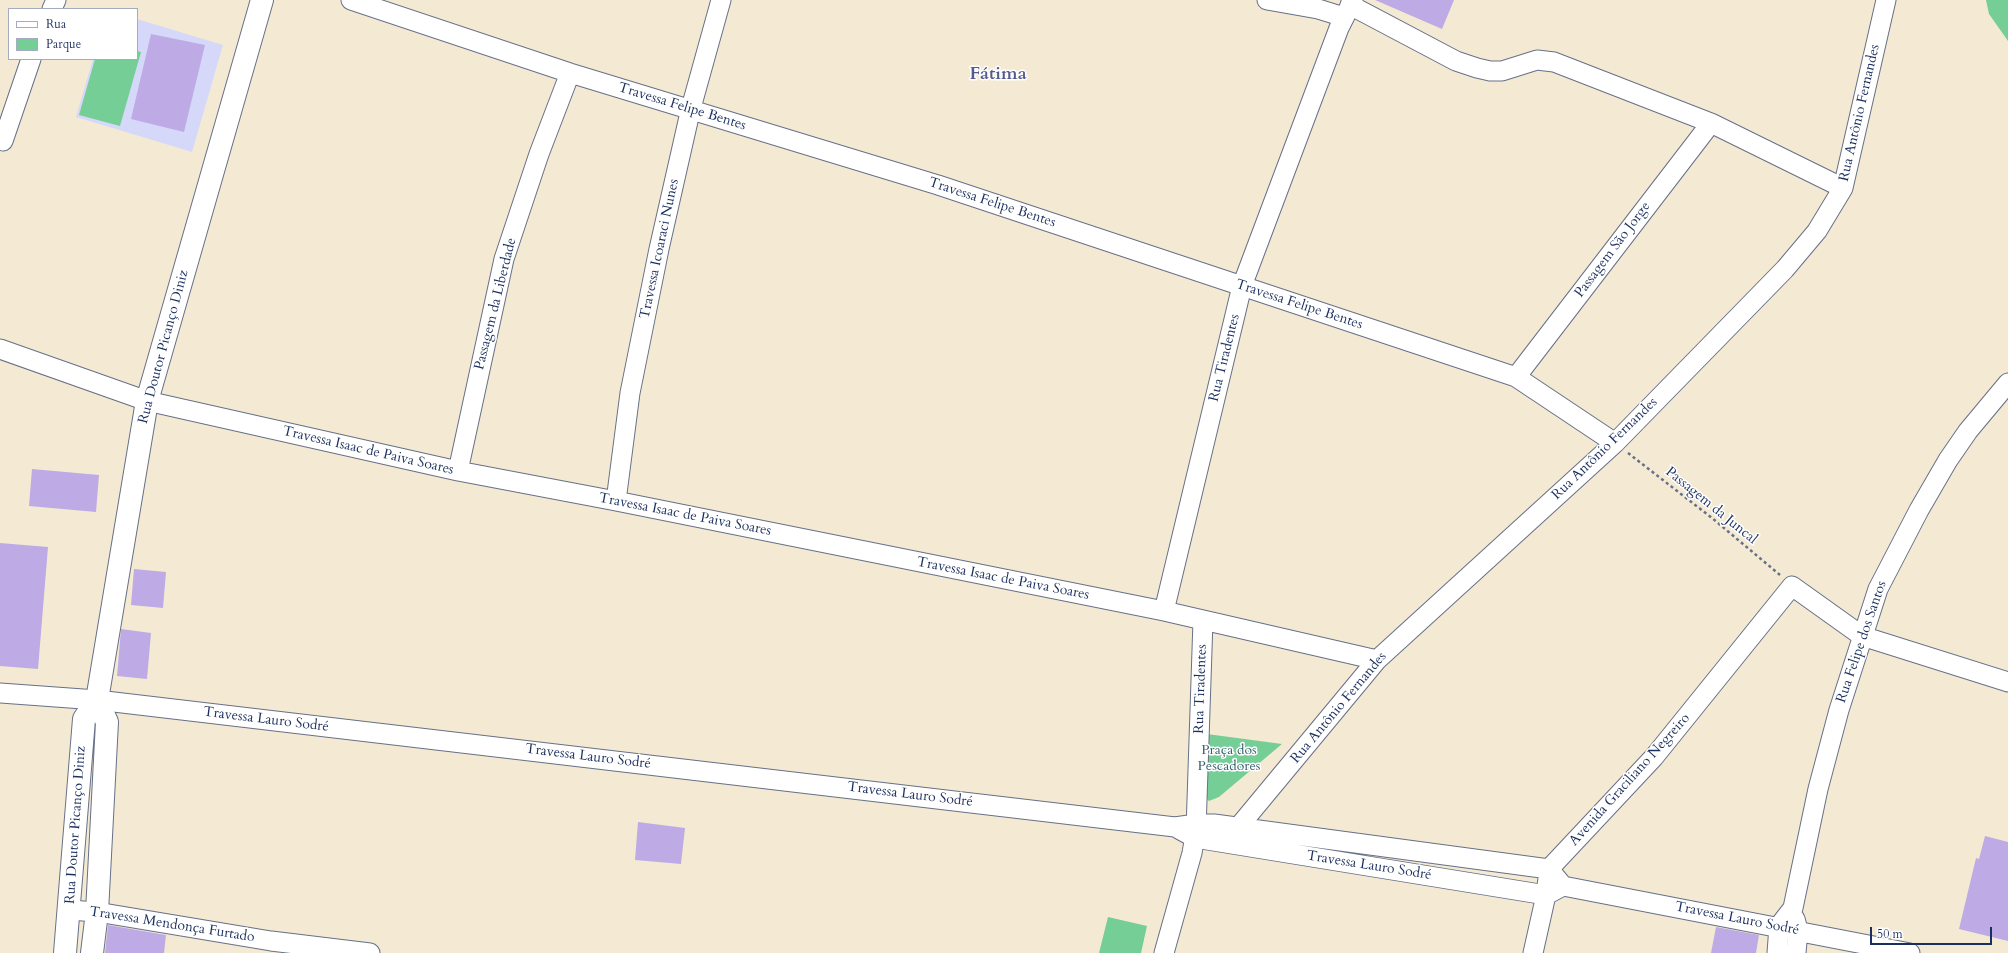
<!DOCTYPE html>
<html>
<head>
<meta charset="utf-8">
<style>
	body { margin:0 }
	#map { position:relative; width:2008px; height:953px; overflow:hidden; background:#f4ead3; font-family:Cardo,serif }
	canvas { display:block }
	.legend { position:absolute; left:8px; top:8px; width:130px; height:52px; box-sizing:border-box; background:#fff; border:1px solid #a4acbf; margin:0; padding:5px 7px; list-style:none; font-size:12px; color:#1b2f5e }
	.legend li { display:flex; align-items:center; gap:8px; height:20px }
	.legend b { width:20px; border:1px solid #a4acbf }
	.scale { position:absolute; left:1870px; top:927px; width:122px; height:18px; box-sizing:border-box; border:2px solid #1b2f5e; border-top:0; padding-left:5px; font-size:12px; line-height:14px; white-space:nowrap; color:#1b2f5e; -webkit-text-stroke:3px #fff; paint-order:stroke }
</style>
</head>
<body>
<div id="map">
<canvas width="2008" height="953"></canvas>
<ul class="legend">
<li><b style="height:5px;background:#fff"></b>Rua</li>
<li><b style="height:11px;background:#75ce95"></b>Parque</li>
</ul>
<div class="scale">50 m</div>
</div>
<script>
const ctx = document.querySelector('canvas').getContext('2d');
ctx.lineJoin = 'round';
function fillPath(path, color) {
  ctx.fillStyle = color;
  ctx.fill(path, 'evenodd');
}
function poly(rows) {
  const path = new Path2D();
  for (const r of rows) {
    path.moveTo(r[0], r[1]);
    for (let i = 2; i < r.length; i += 2) path.lineTo(r[i], r[i + 1]);
  }
  return path;
}
function stroke(path, color, width, dash) {
  ctx.strokeStyle = color;
  ctx.lineWidth = width;
  ctx.lineCap = dash ? 'butt' : 'round';
  ctx.setLineDash(dash || []);
  ctx.stroke(path);
}
function write(font, color, halo, rows, align = 'center') {
  ctx.font = font + ' Cardo,serif';
  ctx.lineWidth = 3;
  ctx.setLineDash([]);
  ctx.textBaseline = 'middle';
  ctx.strokeStyle = halo;
  ctx.fillStyle = color;
  for (const [text, x, y, turn = 0] of rows) {
    ctx.save();
    ctx.translate(x, y);
    ctx.rotate((+turn || 0) * Math.PI / 180);
    ctx.textAlign = isNaN(turn) ? turn : align;
    if (halo) ctx.strokeText(text, 0, 0);
    ctx.fillText(text, 0, 0);
    ctx.restore();
  }
}
fillPath(poly([
	[137,19,223,45,192,152,76,117,93,59,137,59]
]), '#d5d8f9');
fillPath(poly([
	[1986,0,2008,0,2008,41,1989,14],
	[137,51,141,52,120,126,79,115,95,59,137,59],
	[1207,734,1282,744,1219,797,1209,801,1206,798],
	[1108,917,1147,926,1141,953,1099,953]
]), '#75ce95');
fillPath(poly([
	[1375,0,1454,0,1442,29],
	[151,34,205,45,184,132,131,119],
	[32,469,99,475,96,512,29,506],
	[0,543,48,547,38,669,0,666],
	[134,569,166,572,163,608,131,605],
	[121,629,151,633,147,679,117,676],
	[638,822,685,828,681,864,635,860],
	[1985,836,2008,842,2008,941,1959,929,1976,858,1979,859],
	[108,925,166,935,164,953,105,953],
	[1716,927,1759,935,1756,953,1711,953]
]), '#beaae5');
const minor = poly([
	[351,0,570,73,938,185,1516,377,1615,443],
	[1267,0,1318,9,1344,17],
	[1350,5,1456,61,1477,68,1490,71,1502,71,1537,60,1554,62,1711,123,1843,188],
	[52,9,56,0],
	[3,141,31,59],
	[0,349,147,401,458,471,616,501,1164,611,1377,660],
	[1516,377,1711,123],
	[458,471,504,259,539,154,570,73],
	[616,501,630,393,659,249,691,108,721,0],
	[1164,611,1242,286,1339,28,1353,0],
	[0,693,97,700,1175,827,1196,824,1214,824,1549,869,1563,886],
	[1175,827,1195,838,1546,895,1563,886,1910,953],
	[1226,842,1377,660,1615,443,1785,269,1817,231,1843,188,1886,0],
	[69,910,97,912,271,941,370,953],
	[1795,919,1798,930,1796,953],
	[1164,953,1192,853,1196,830,1203,620],
	[1533,953,1546,895,1549,869,1654,757,1792,586,1862,636,2008,682],
	[1777,953,1779,926,1793,908,1818,789,1839,710,1878,589,1919,510,1948,460,1968,431,2008,383]
]);
const tertiary = poly([
	[65,953,84,719,97,700,147,401,262,0],
	[92,953,97,912,107,722,97,700]
]);
stroke(minor, '#677087', 21);
stroke(tertiary, '#677087', 24);
stroke(poly([
	[1628,453,1712,518,1780,575]
]), '#677087', 2.5, [3, 3]);
stroke(minor, '#fff', 19);
stroke(tertiary, '#fff', 22);
write('14px', '#1b2f5e', '#fff', [
	["Travessa Felipe Bentes",682,107,17],
	["Rua Antônio Fernandes",1860,113,-77],
	["Travessa Felipe Bentes",992,203,18],
	["Travessa Icoaraci Nunes",660,249,-78],
	["Passagem São Jorge",1613,250,-53],
	["Passagem da Liberdade",496,304,-76],
	["Travessa Felipe Bentes",1299,305,18],
	["Rua Doutor Picanço Diniz",164,347,-75],
	["Rua Tiradentes",1225,358,-76],
	["Rua Antônio Fernandes",1605,449,-44],
	["Travessa Isaac de Paiva Soares",368,451,13],
	["Passagem da Juncal",1711,506,39],
	["Travessa Isaac de Paiva Soares",685,515,11],
	["Travessa Isaac de Paiva Soares",1003,579,11],
	["Rua Felipe dos Santos",1862,642,-71],
	["Rua Tiradentes",1201,689,-88],
	["Rua Antônio Fernandes",1339,708,-50],
	["Travessa Lauro Sodré",266,720,7],
	["Travessa Lauro Sodré",588,757,7],
	["Avenida Graciliano Negreiro",1630,780,-48],
	["Travessa Lauro Sodré",910,795,7],
	["Rua Doutor Picanço Diniz",76,825,-86],
	["Travessa Lauro Sodré",1369,866,9],
	["Travessa Lauro Sodré",1737,919,11],
	["Travessa Mendonça Furtado",172,925,9]
]);
write('14px', '#365f6e', '#fff', [
	["Praça dos",1229,751],
	["Pescadores",1229,767]
]);
write('bold 18px', '#545a8d', '#fff', [
	["Fátima",998,75]
]);
</script>
</body>
</html>
